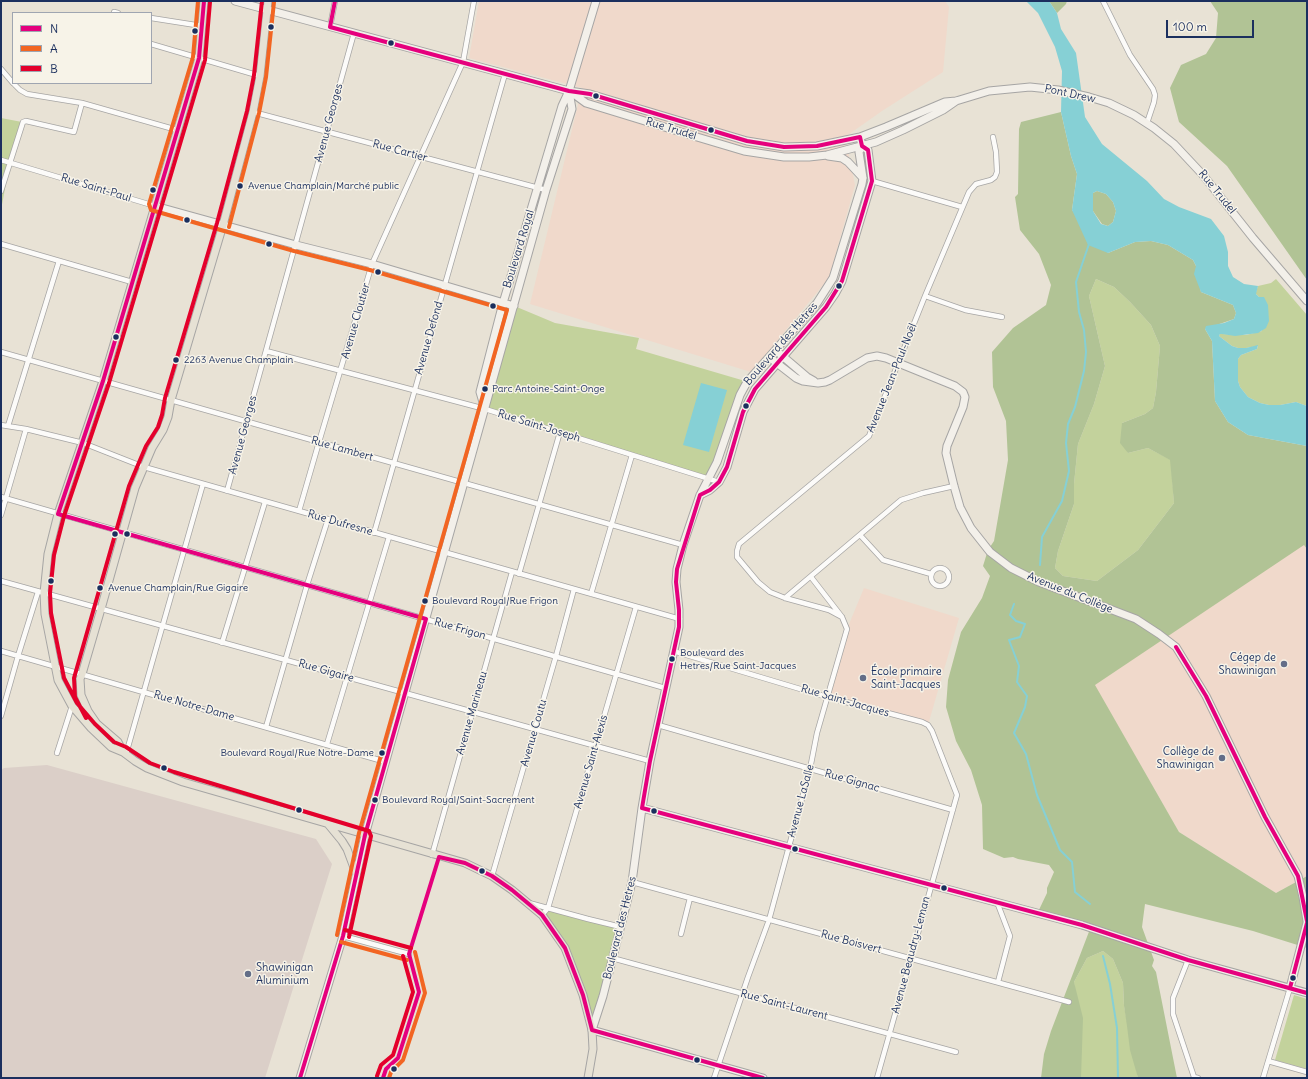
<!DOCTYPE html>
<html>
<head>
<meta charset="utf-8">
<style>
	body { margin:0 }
	#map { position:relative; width:1308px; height:1079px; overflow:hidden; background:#e8e2d5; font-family:Delius,sans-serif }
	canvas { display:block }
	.frame { position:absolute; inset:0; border:2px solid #1b2f5e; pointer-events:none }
	.legend { position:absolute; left:12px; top:12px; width:140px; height:72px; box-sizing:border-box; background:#f7f3e8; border:1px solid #9fa5b1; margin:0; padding:5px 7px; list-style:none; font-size:12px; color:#1b2f5e }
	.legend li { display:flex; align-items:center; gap:8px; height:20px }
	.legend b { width:20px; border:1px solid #9fa5b1 }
	.scale { position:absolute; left:1166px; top:20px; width:88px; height:18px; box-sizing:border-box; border:2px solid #1b2f5e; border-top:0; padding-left:5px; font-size:12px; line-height:14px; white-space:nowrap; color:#1b2f5e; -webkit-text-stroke:3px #f7f3e8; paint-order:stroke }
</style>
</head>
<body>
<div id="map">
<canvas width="1308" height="1079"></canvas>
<div class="frame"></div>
<ul class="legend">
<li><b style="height:5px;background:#e5007d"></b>N</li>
<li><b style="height:5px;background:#f26522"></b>A</li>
<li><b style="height:5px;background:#e4002b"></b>B</li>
</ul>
<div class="scale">100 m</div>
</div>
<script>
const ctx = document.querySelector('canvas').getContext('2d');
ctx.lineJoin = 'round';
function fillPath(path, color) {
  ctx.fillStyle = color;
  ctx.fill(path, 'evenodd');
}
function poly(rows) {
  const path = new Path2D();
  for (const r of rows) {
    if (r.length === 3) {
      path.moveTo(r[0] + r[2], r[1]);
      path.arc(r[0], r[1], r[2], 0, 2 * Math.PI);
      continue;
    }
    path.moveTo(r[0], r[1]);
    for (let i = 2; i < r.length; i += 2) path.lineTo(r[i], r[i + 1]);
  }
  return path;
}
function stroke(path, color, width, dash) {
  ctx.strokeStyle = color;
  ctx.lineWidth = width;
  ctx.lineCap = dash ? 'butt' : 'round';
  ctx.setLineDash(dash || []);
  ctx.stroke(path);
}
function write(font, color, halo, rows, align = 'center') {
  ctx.font = font + ' Delius,sans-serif';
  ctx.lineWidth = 3;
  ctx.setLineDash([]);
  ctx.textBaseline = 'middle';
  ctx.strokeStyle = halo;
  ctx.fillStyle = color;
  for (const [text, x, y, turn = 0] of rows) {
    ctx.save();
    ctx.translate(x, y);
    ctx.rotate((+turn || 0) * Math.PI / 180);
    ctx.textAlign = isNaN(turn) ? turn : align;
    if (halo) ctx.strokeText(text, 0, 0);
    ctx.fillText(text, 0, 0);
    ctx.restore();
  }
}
fillPath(poly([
	[479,1,945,1,949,7,943,72,882,111,845,137,855,185,829,278,751,372,530,304,582,88,469,58],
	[1304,544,1307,549,1307,876,1276,893,1179,832,1094,685],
	[864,588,959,618,928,725,827,697,847,629]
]), '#f0d9cb');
fillPath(poly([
	[47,765,316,839,332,864,265,1078,1,1078,1,770,4,768]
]), '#dbcfc8');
fillPath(poly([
	[1,118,22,122,10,162,1,210],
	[1096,279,1114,287,1130,302,1151,325,1160,346,1156,392,1153,408,1145,414,1122,423,1128,453,1148,448,1171,460,1174,503,1138,550,1097,581,1063,576,1055,568,1058,551,1074,504,1074,484,1078,444,1094,404,1105,366,1089,296],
	[1276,279,1307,315,1307,406,1296,402,1280,405,1269,405,1260,403,1248,397,1240,387,1238,381,1238,359,1241,355,1257,349,1258,346,1246,348,1238,348,1232,346,1219,336,1220,334,1222,334,1246,335,1262,331,1259,297,1256,294,1256,292,1258,286,1271,283],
	[512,305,555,323,639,338,636,349,745,381,710,479,485,409],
	[548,908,621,927,592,1030,565,948,542,916],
	[1103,951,1113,959,1123,983,1124,1006,1138,1078,1081,1078,1081,1053,1074,982,1087,958],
	[1294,995,1307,999,1307,1069,1275,1060]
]), '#c3d29c');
fillPath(poly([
	[1049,1,1067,1,1066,4,1057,13],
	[1210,1,1307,1,1307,280,1227,166,1179,122,1170,88,1181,65,1206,54,1216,38,1218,13],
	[1061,112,1071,156,1077,174,1072,210,1108,253,1135,242,1151,241,1168,245,1193,260,1196,266,1201,292,1233,305,1236,313,1234,319,1205,329,1212,341,1215,401,1228,422,1248,435,1307,446,1307,549,1304,545,1095,685,1179,832,1276,893,1307,876,1307,948,1253,931,1145,904,1142,927,1154,960,1152,966,1156,972,1177,1078,1138,1078,1130,1050,1127,1026,1124,1006,1123,983,1113,959,1103,951,1087,958,1074,982,1083,1018,1081,1078,1041,1078,1044,1054,1051,1031,1090,929,1037,914,1047,893,1047,888,1054,872,1049,865,1018,859,1013,857,1004,858,983,849,982,805,971,770,956,741,946,707,948,680,961,632,982,598,990,576,983,566,988,550,994,541,1008,460,1006,421,993,387,992,352,1013,328,1046,305,1051,285,1039,254,1020,230,1015,197,1018,194,1019,129,1021,122],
	[1096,279,1114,287,1130,302,1151,325,1160,346,1156,392,1153,408,1145,414,1122,423,1120,443,1128,453,1148,448,1170,460,1174,503,1138,550,1097,581,1063,576,1055,568,1058,551,1074,504,1074,484,1078,444,1094,404,1105,366,1089,296],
	[1097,191,1106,194,1113,202,1116,211,1113,222,1108,226,1102,224,1093,211,1093,193]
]), '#b1c395');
fillPath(poly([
	[1026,1,1049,1,1057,13,1061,29,1076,53,1085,117,1102,144,1147,181,1164,199,1179,207,1211,219,1224,236,1228,252,1228,266,1233,277,1244,284,1258,286,1256,294,1259,297,1264,297,1268,305,1269,321,1266,328,1258,333,1235,336,1222,334,1220,334,1219,336,1232,346,1238,348,1246,348,1258,345,1257,349,1241,355,1238,359,1238,381,1240,387,1248,397,1260,403,1269,405,1280,405,1296,402,1307,406,1307,446,1248,435,1228,422,1215,401,1212,341,1205,329,1206,326,1224,323,1234,319,1236,313,1233,305,1201,292,1194,274,1196,266,1193,260,1168,245,1151,241,1135,242,1108,253,1088,245,1072,210,1077,174,1071,156,1061,112,1062,71,1055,47,1038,13],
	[1097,191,1106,194,1113,202,1116,211,1113,222,1108,226,1101,224,1093,211,1093,193],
	[701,383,727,390,709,452,683,445]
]), '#86d0d5');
stroke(poly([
	[1040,565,1042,537,1062,501,1069,471,1066,443,1068,424,1075,407,1084,371,1086,352,1084,330,1079,312,1076,282,1089,244],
	[1014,604,1010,615,1016,621,1025,624,1020,637,1009,640,1019,666,1017,682,1027,696,1025,707,1014,733,1026,754,1037,795,1060,850,1072,862,1075,892,1090,904],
	[1103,956,1110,984,1117,1028,1118,1078]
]), '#86d0d5', 2);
const street = poly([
	[1103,1,1130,55,1153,89,1155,95,1154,102,1147,123],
	[114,12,118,13],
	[151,18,202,26],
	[330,27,335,1],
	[151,44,260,76],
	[1,69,13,83],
	[13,83,20,90,27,94,82,103,177,130],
	[253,112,546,190],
	[1,160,155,206],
	[872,181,962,207],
	[1,191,23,122,26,121,74,132,82,103],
	[1,244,132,282],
	[925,296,965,310,1002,317],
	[266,351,485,409,719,482],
	[1,352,683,545],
	[1,425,26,429,83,443,144,467,680,619],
	[8,426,59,261],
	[227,491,354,33],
	[1,497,665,688],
	[299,511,319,442,372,264,463,62,474,1],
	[1,515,26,429],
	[374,533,505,74],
	[860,535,883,560,931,574],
	[940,577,9],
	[519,574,560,432],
	[1,581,650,761],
	[591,594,632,455],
	[785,598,901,500,923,493,954,486],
	[842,617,829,610,785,598,770,592,758,582,737,557,737,551,739,544,869,436,925,296,969,192,976,184,991,180,995,177,997,172,996,152,993,137],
	[222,643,265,502],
	[1,651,386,762],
	[673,651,827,697,922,722,928,725,932,731,957,795,877,1078],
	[1,716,18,656,38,592],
	[658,725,953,810],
	[266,727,307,585,328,519],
	[327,744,389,537],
	[57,753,72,706],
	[126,754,203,484],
	[432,855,512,572],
	[492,876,556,656,574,589],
	[632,882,1069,1002],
	[997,902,1010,936,998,982],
	[529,903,588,919,621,927],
	[542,915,548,908,636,607],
	[681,934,690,898],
	[343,936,409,954],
	[612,958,956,1052],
	[1188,960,1173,998,1173,1014,1194,1077,1198,1078],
	[1268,1061,1307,1072],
	[714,1078,748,977,769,920,810,769,817,733,847,629,842,617,811,577],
	[1263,1078,1290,988]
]);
const secondary = poly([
	[235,1,569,91,590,94,747,141,784,147,817,146,860,137,886,127,945,102,956,101,989,91,1030,87,1058,90,1089,97,1109,103,1134,115,1154,128,1174,144,1203,175,1253,238,1307,301],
	[571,92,586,103,697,137,744,151,784,157,809,157,827,155,876,142,903,130,943,110,956,101],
	[828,156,842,158,848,162,863,178],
	[155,206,296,245,372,264,514,306],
	[780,354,807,377,814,381],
	[769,357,796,378,803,381,818,383,825,382,830,380,867,358,877,356,886,358,955,386,963,392,965,397,963,407,947,446,946,453,954,486,960,507,971,528,990,552,1011,568,1039,582,1136,619,1159,634,1176,647,1206,696,1265,817,1298,876,1303,897,1307,921],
	[485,409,480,392,503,303,562,106,569,91,596,1],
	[700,495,710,490,719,482,727,467,743,412,755,389,826,307,835,294,842,281,872,181,868,150,862,146],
	[642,808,1082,925,1188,960,1307,993],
	[1290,988,1307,923],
	[300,1078,343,936,365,835,546,190,572,109,569,91],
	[763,1078,592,1030,603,996,632,882,642,808,650,761,679,627,679,610,676,582,677,569,683,545,700,495,717,462,740,395,747,382,817,303,833,278,862,184,863,178,859,152,862,146,860,137]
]);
const primary = poly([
	[204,1,199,58,103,381,58,514,48,554,44,593,45,614,58,680,72,706,91,728,111,747,123,752,135,761,147,768,183,782,465,863,492,876,512,890,542,915,565,948,583,995,592,1030,593,1049,588,1078],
	[123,752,118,742,97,724,88,711,81,695,80,679,82,674,101,609,135,488,152,448,163,430,168,417,171,400,223,225,253,112,260,76,268,1],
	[328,824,342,841,347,849,356,873]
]);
stroke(street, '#a6a5a4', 6);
stroke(secondary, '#a6a5a4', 9);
stroke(primary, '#a6a5a4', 9);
stroke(street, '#fcfbf9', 4.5);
stroke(secondary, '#f3f0ea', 7);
stroke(primary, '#e6e1d4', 7);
stroke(poly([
	[204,1,199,58,103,381,58,514,426,619,365,835,343,936,300,1078],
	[335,1,330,27,569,91,590,94,747,141,784,147,817,146,860,137,862,146,868,150,872,181,842,281,826,307,755,389,743,412,727,467,719,482,710,490,700,495,677,569,676,582,679,610,679,627,650,761,642,808,1082,925,1188,960,1307,993],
	[1176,647,1206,696,1265,817,1298,876,1307,921],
	[1290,988,1307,923],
	[383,1078,386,1069,398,1058,419,992,409,954,439,857,465,863,492,876,512,890,542,915,565,948,583,995,592,1030,763,1078]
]), '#e5007d', 4);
stroke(poly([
	[198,1,193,57,149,204,151,210,294,251,370,270,507,310,359,833,337,935],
	[229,227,259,113,266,77,274,2],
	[341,942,407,960],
	[389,1078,391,1072,403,1060,425,993,415,952]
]), '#f26522', 4);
stroke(poly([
	[210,2,205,60,109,383,64,516,54,555,50,593,51,613,64,678,77,703,95,724,114,742,126,747,150,763,174,772,369,831,371,836,349,937],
	[86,718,75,697,74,678,129,486,146,446,158,427,162,415,165,398,217,223,247,111,254,75,262,1],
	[345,930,411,948],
	[377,1076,381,1065,393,1055,413,992,403,956]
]), '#e4002b', 4);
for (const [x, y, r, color] of [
	[271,27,3.5,"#1b2f5e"],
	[195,31,3.5,"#1b2f5e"],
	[391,43,3.5,"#1b2f5e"],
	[596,96,3.5,"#1b2f5e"],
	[711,130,3.5,"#1b2f5e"],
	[240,186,3.5,"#1b2f5e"],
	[153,190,3.5,"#1b2f5e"],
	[187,220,3.5,"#1b2f5e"],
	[269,244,3.5,"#1b2f5e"],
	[378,272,3.5,"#1b2f5e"],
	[839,286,3.5,"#1b2f5e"],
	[493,306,3.5,"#1b2f5e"],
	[116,337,3.5,"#1b2f5e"],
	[176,360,3.5,"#1b2f5e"],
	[485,389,3.5,"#1b2f5e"],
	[746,406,3.5,"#1b2f5e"],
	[115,534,3.5,"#1b2f5e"],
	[127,534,3.5,"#1b2f5e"],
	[51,581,3.5,"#1b2f5e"],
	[100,588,3.5,"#1b2f5e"],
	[425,601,3.5,"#1b2f5e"],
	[672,659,3.5,"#1b2f5e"],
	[1284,664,4,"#636e88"],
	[863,678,4,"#636e88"],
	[382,753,3.5,"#1b2f5e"],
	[1222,758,4,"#636e88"],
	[164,768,3.5,"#1b2f5e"],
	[375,800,3.5,"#1b2f5e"],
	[299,810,3.5,"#1b2f5e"],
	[654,811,3.5,"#1b2f5e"],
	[795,849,3.5,"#1b2f5e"],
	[482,871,3.5,"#1b2f5e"],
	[944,888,3.5,"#1b2f5e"],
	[248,974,4,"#636e88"],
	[1293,978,3.5,"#1b2f5e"],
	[697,1060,3.5,"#1b2f5e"],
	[394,1069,3.5,"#1b2f5e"]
]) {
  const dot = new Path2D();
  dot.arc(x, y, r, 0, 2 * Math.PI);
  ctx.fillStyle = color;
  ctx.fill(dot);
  stroke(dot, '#f7f3e8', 1.5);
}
write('10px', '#1b2f5e', '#f7f3e8', [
	["Avenue Champlain/Marché public",248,186],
	["2263 Avenue Champlain",184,360],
	["Parc Antoine-Saint-Onge",492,389],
	["Avenue Champlain/Rue Gigaire",108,588],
	["Boulevard Royal/Rue Frigon",432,601],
	["Boulevard des",680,653],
	["Hetres/Rue Saint-Jacques",680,666],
	["Boulevard Royal/Rue Notre-Dame",374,753,"right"],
	["Boulevard Royal/Saint-Sacrement",382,800]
], 'left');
write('11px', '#1b2f5e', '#f7f3e8', [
	["Pont Drew",1070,94,12],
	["Avenue Georges",329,123,-75],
	["Rue Trudel",671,129,17],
	["Rue Cartier",400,151,15],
	["Rue Saint-Paul",96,188,17],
	["Rue Trudel",1217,192,51],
	["Boulevard Royal",519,249,-73],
	["Avenue Cloutier",356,321,-74],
	["Avenue Defond",429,338,-74],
	["Boulevard des Hetres",781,344,-49],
	["Avenue Jean-Paul-Noël",892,378,-68],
	["Rue Saint-Joseph",539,426,17],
	["Avenue Georges",243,435,-75],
	["Rue Lambert",342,449,16],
	["Rue Dufresne",340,523,16],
	["Avenue du Collège",1070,593,22],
	["Rue Frigon",460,629,16],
	["Rue Gigaire",326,671,16],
	["Rue Saint-Jacques",845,701,16],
	["Rue Notre-Dame",194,706,16],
	["Avenue Marineau",472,713,-74],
	["Avenue Coutu",534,733,-74],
	["Avenue Saint-Alexis",591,762,-74],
	["Rue Gignac",852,781,16],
	["Avenue LaSalle",801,801,-75],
	["Boulevard des Hetres",620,928,-76],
	["Rue Boisvert",851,942,15],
	["Avenue Beaudry-Leman",911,955,-75],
	["Rue Saint-Laurent",784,1005,15]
]);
write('11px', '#1b2f5e', '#f7f3e8', [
	["Cégep de",1276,658],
	["Shawinigan",1276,671],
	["École primaire",871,672,"left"],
	["Saint-Jacques",871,685,"left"],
	["Collège de",1214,752],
	["Shawinigan",1214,765],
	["Shawinigan",256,968,"left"],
	["Aluminium",256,981,"left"]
], 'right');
</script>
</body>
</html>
